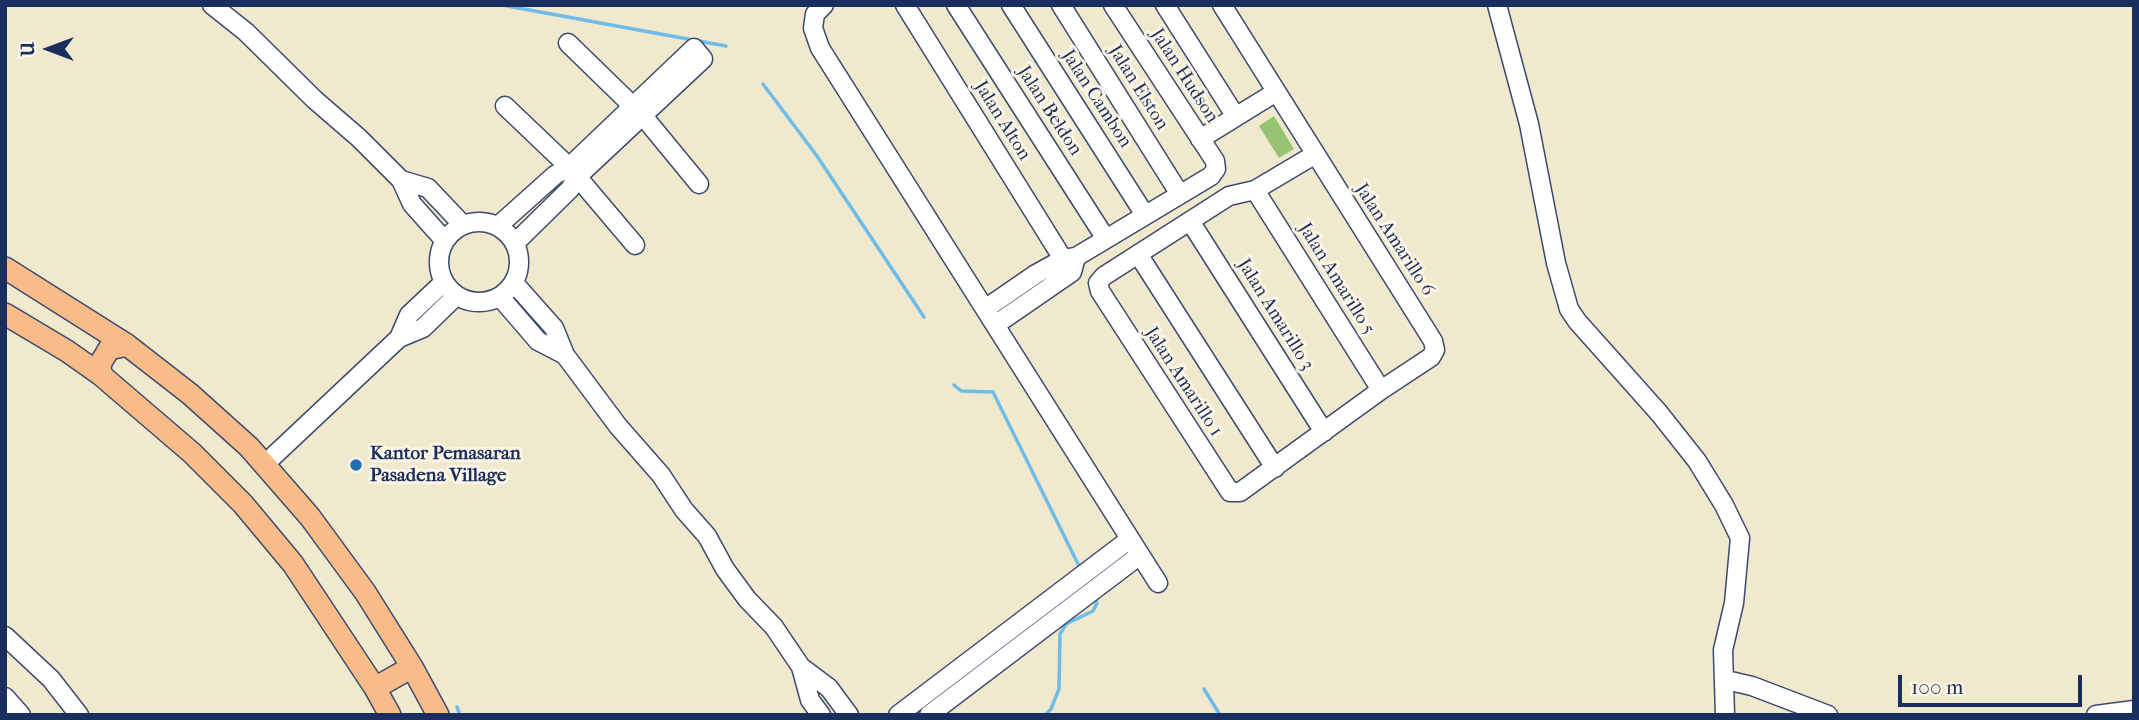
<!DOCTYPE html>
<html>
<head>
<meta charset="utf-8">
<style>
	body { margin:0 }
	#map { position:relative; width:2139px; height:720px; overflow:hidden; background:#f0e9cd; font-family:"IM FELL French Canon",serif }
	canvas { display:block }
	.frame { position:absolute; inset:0; border:7px solid #1b2f5e; pointer-events:none }
	.north { position:absolute; left:14px; top:14px; width:70px; height:70px; -webkit-text-stroke:5px #fcf5e5; paint-order:stroke; rotate:270deg; font-size:19px; font-weight:700; line-height:28px; text-align:center; color:#1b2f5e }
	.north::after { content:''; display:block; margin:auto; width:24px; height:32px; background:#1b2f5e; clip-path:polygon(50% 0,100% 100%,50% 72%,0 100%) }
	.scale { position:absolute; left:1898px; top:675px; width:184px; height:32px; box-sizing:border-box; border:4px solid #1b2f5e; border-top:0; padding-left:9px; font-size:21px; line-height:24px; white-space:nowrap; color:#1b2f5e; -webkit-text-stroke:5px #fcf5e5; paint-order:stroke }
</style>
</head>
<body>
<div id="map">
<canvas width="2139" height="720"></canvas>
<div class="frame"></div>
<div class="north">U</div>
<div class="scale">100 m</div>
</div>
<script>
const ctx = document.querySelector('canvas').getContext('2d');
ctx.lineJoin = 'round';
function fillPath(path, color) {
  ctx.fillStyle = color;
  ctx.fill(path, 'evenodd');
}
function poly(rows) {
  const path = new Path2D();
  for (const r of rows) {
    if (r.length === 3) {
      path.moveTo(r[0] + r[2], r[1]);
      path.arc(r[0], r[1], r[2], 0, 2 * Math.PI);
      continue;
    }
    path.moveTo(r[0], r[1]);
    for (let i = 2; i < r.length; i += 2) path.lineTo(r[i], r[i + 1]);
  }
  return path;
}
function stroke(path, color, width, dash) {
  ctx.strokeStyle = color;
  ctx.lineWidth = width;
  ctx.lineCap = dash ? 'butt' : 'round';
  ctx.setLineDash(dash || []);
  ctx.stroke(path);
}
function write(font, color, halo, rows, align = 'center') {
  ctx.font = font + ' "IM FELL French Canon",serif';
  ctx.lineWidth = 6;
  ctx.setLineDash([]);
  ctx.textBaseline = 'middle';
  ctx.strokeStyle = halo;
  ctx.fillStyle = color;
  for (const [text, x, y, turn = 0] of rows) {
    ctx.save();
    ctx.translate(x, y);
    ctx.rotate((+turn || 0) * Math.PI / 180);
    ctx.textAlign = isNaN(turn) ? turn : align;
    if (halo) ctx.strokeText(text, 0, 0);
    ctx.fillText(text, 0, 0);
    ctx.restore();
  }
}
fillPath(poly([
	[1274,116,1294,149,1279,158,1259,126]
]), '#96c473');
stroke(poly([
	[502,5,726,46],
	[763,84,817,156,924,317],
	[954,385,961,391,993,392,1080,568],
	[1204,689,1220,715],
	[457,707,460,715],
	[1045,715,1051,709,1059,689,1060,634,1066,624,1093,611,1097,603,1094,597]
]), '#6ebce8', 3.5);
const minor = poly([
	[212,5,246,32,315,100,359,138,401,180,412,204,445,241],
	[824,5,815,14,813,28,820,48,1158,583],
	[905,5,1063,259],
	[956,5,1106,239],
	[1011,5,1145,215],
	[1061,5,1179,193],
	[1165,5,1236,117],
	[1222,5,1433,341,1435,350,1431,357,1381,390,1240,492,1230,492,1100,291,1098,283,1104,276,1229,196,1255,190,1314,155],
	[1497,5,1529,124,1556,263,1569,309,1577,321,1659,413,1697,461,1724,505,1740,538,1734,603,1723,650,1725,715],
	[568,43,643,116,699,184],
	[505,106,569,167,635,245],
	[1200,139,1276,92],
	[401,180,428,188,463,225],
	[1255,190,1381,390],
	[1190,221,1324,432],
	[479,262,40],
	[498,226,555,175,569,167,694,48,703,59,577,177,570,189,515,243],
	[1138,254,1275,468],
	[514,283,554,328,565,355,618,426,661,475,684,510,707,536,725,569,747,599,774,627,801,667,810,700,821,715],
	[500,297,538,341,565,355],
	[985,309,1036,274,1063,259,1076,257,1211,176,1216,169,1215,161,1113,5],
	[995,325,1072,272,1076,257],
	[399,338,409,315,444,282],
	[265,464,399,338,423,328,456,296],
	[5,636,51,679,79,715],
	[801,667,829,688,849,715],
	[1726,680,1752,686,1828,715],
	[5,697,21,715],
	[898,715,1130,539],
	[929,715,1140,555],
	[2096,715,2134,710]
]);
const major = poly([
	[5,268,127,345,190,394,249,447,310,517,365,592,412,667,438,715],
	[5,314,67,351,101,375,192,453,243,504,293,564,375,688,390,715],
	[101,375,100,364,109,349,127,345],
	[375,688,412,667]
]);
stroke(minor, '#3b4b6f', 21);
stroke(major, '#3b4b6f', 24);
stroke(minor, '#fff', 18);
stroke(major, '#f9bc89', 21);
for (const [x, y, r, color] of [
	[356,465,7,"#1f6fb2"]
]) {
  const dot = new Path2D();
  dot.arc(x, y, r, 0, 2 * Math.PI);
  ctx.fillStyle = color;
  ctx.fill(dot);
  stroke(dot, '#fcf5e5', 2.5);
}
write('19px', '#1b2f5e', '#fcf5e5', [
	["Jalan Hudson",1184,76,57],
	["Jalan Elston",1138,88,58],
	["Jalan Cambon",1096,99,57],
	["Jalan Beldon",1049,111,57],
	["Jalan Alton",1002,121,58],
	["Jalan Amarillo 6",1394,240,57],
	["Jalan Amarillo 5",1336,279,58],
	["Jalan Amarillo 3",1275,315,58],
	["Jalan Amarillo 1",1183,382,57]
]);
write('bold 19px', '#1b2f5e', '#fcf5e5', [
	["Kantor Pemasaran",370,454],
	["Pasadena Village",370,476]
], 'left');
</script>
</body>
</html>
